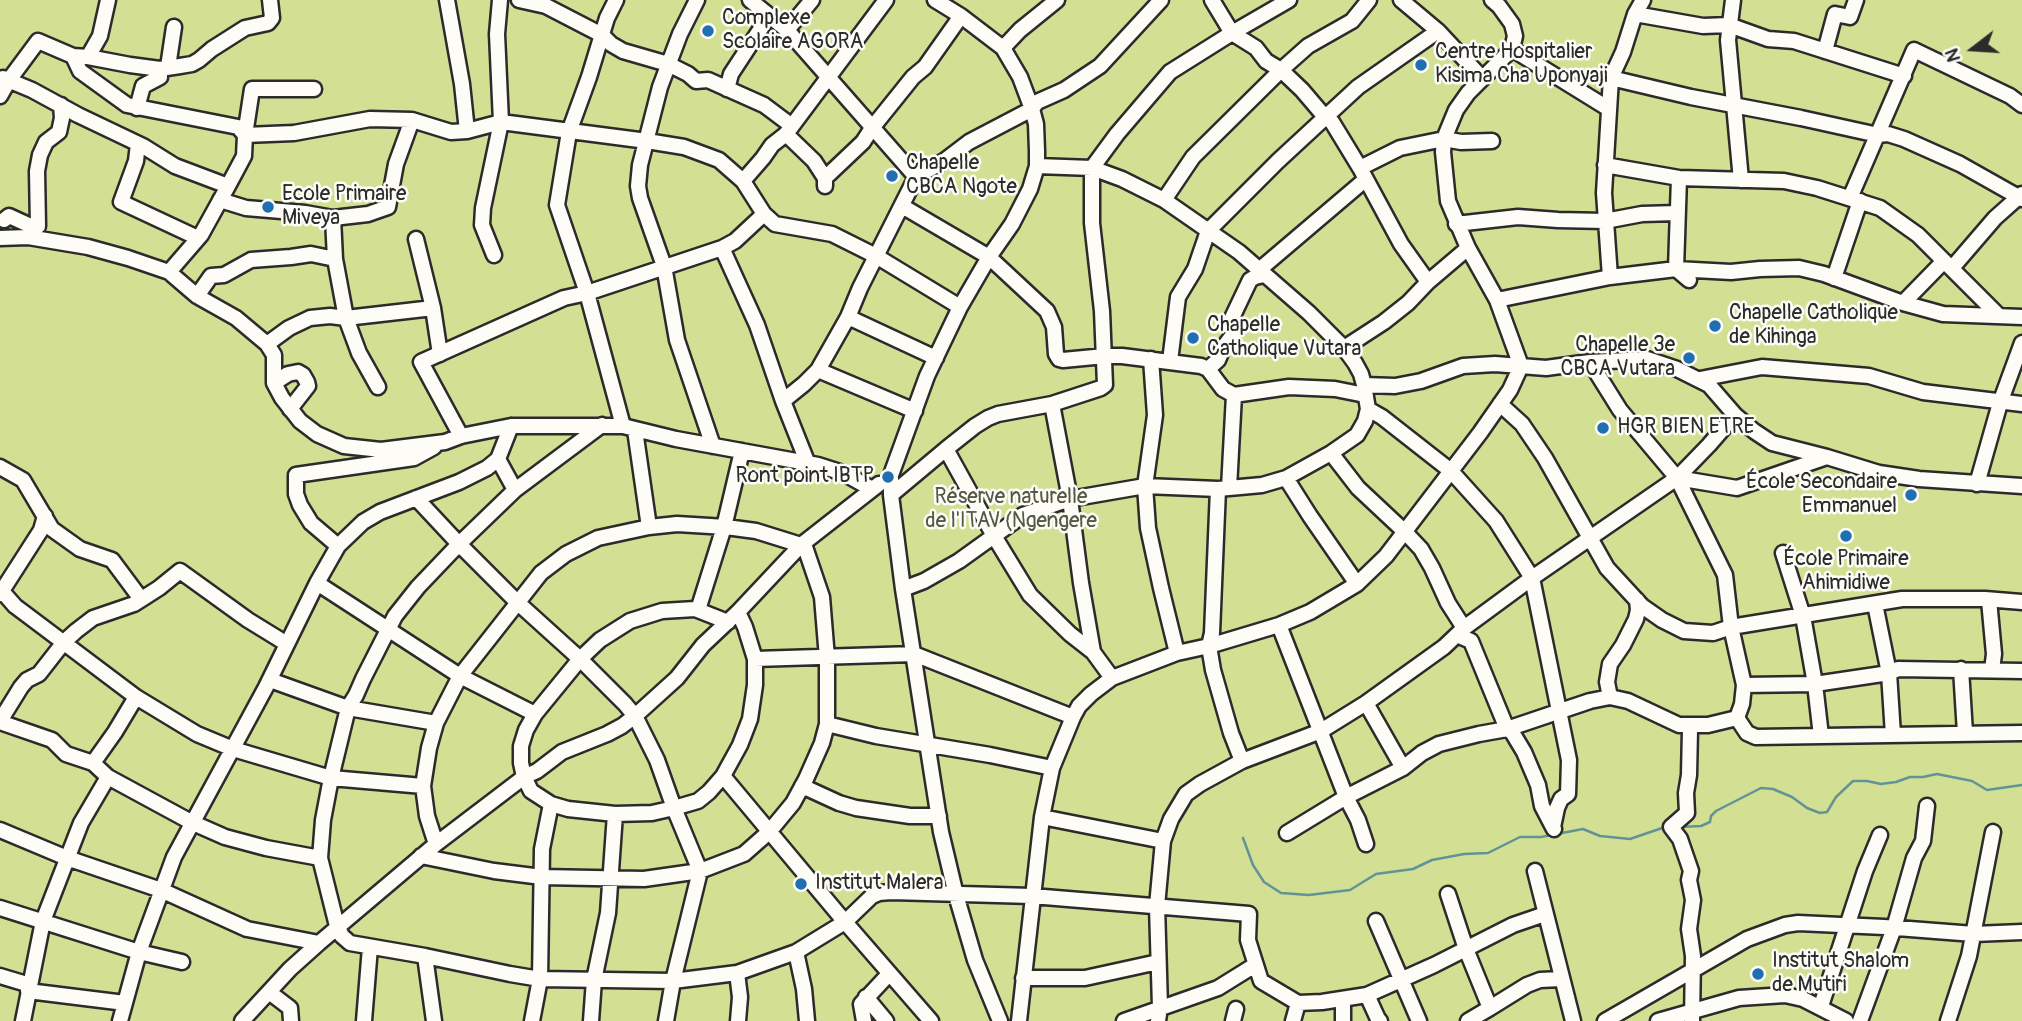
<!DOCTYPE html>
<html>
<head>
<meta charset="utf-8">
<style>
	body { margin:0 }
	#map { position:relative; width:2022px; height:1021px; overflow:hidden; background:#fdfcf7; font-family:Pangolin,sans-serif }
	canvas { display:block }
	.north { position:absolute; left:1938px; top:14px; width:70px; height:70px; -webkit-text-stroke:5px #fdfcf7; paint-order:stroke; rotate:253deg; font-size:19px; font-weight:700; line-height:28px; text-align:center; color:#2b2b2b }
	.north::after { content:''; display:block; margin:auto; width:24px; height:32px; background:#2b2b2b; clip-path:polygon(50% 0,100% 100%,50% 72%,0 100%) }
</style>
</head>
<body>
<div id="map">
<canvas width="2022" height="1021"></canvas>
<div class="north">N</div>
</div>
<script>
const ctx = document.querySelector('canvas').getContext('2d');
ctx.lineJoin = 'round';
function fillPath(path, color) {
  ctx.fillStyle = color;
  ctx.fill(path, 'evenodd');
}
function poly(rows) {
  const path = new Path2D();
  for (const r of rows) {
    path.moveTo(r[0], r[1]);
    for (let i = 2; i < r.length; i += 2) path.lineTo(r[i], r[i + 1]);
  }
  return path;
}
function stroke(path, color, width, dash) {
  ctx.strokeStyle = color;
  ctx.lineWidth = width;
  ctx.lineCap = dash ? 'butt' : 'round';
  ctx.setLineDash(dash || []);
  ctx.stroke(path);
}
function write(font, color, halo, rows, align = 'center') {
  ctx.font = font + ' Pangolin,sans-serif';
  ctx.lineWidth = 5;
  ctx.setLineDash([]);
  ctx.textBaseline = 'middle';
  ctx.strokeStyle = halo;
  ctx.fillStyle = color;
  for (const [text, x, y, turn = 0] of rows) {
    ctx.save();
    ctx.translate(x, y);
    ctx.rotate((+turn || 0) * Math.PI / 180);
    ctx.textAlign = isNaN(turn) ? turn : align;
    if (halo) ctx.strokeText(text, 0, 0);
    ctx.fillText(text, 0, 0);
    ctx.restore();
  }
}
fillPath(poly([
	[0,0,2022,0,2022,1021,0,1021]
]), '#d3e093');
stroke(poly([
	[1679,827,1701,826,1710,822,1711,816,1716,811,1761,788,1773,789,1792,797,1807,808,1820,813,1827,812,1836,797,1853,781,1867,781,1881,784,1896,782,1910,777,1923,777,1937,774,1972,781,1987,790,2022,785],
	[1243,838,1253,865,1264,882,1281,893,1309,895,1350,890,1376,874,1413,869,1432,860,1464,854,1488,853,1520,837,1541,837,1583,829,1600,836,1630,839,1665,827]
]), '#629396', 2.5);
const minor = poly([
	[447,0,462,84,467,131],
	[519,0,546,6,602,35,611,44,623,51,668,64,688,74,696,81,708,80,764,105,792,126],
	[616,0,607,18,589,77,569,132,557,205,587,293,623,426],
	[697,0,680,34,660,87,640,165,638,186,640,198,664,266,677,340,713,446],
	[750,0,787,30,916,177],
	[935,0,961,16,1003,48,1020,77,1032,109,1036,124,1037,151,1037,166,1030,189,1012,224,989,257,960,307,927,376,891,475,891,495,903,589,941,832,956,895,975,960,1000,1021],
	[1212,0,1232,33,1256,48,1266,61,1281,70,1302,90,1325,117,1332,122,1360,168,1401,244,1428,282],
	[1401,0,1438,31,1482,78],
	[1733,0,1728,40,1741,180],
	[1635,14,1703,26,1729,25,1768,39,1794,41,1904,76],
	[787,30,812,0],
	[1003,48,1020,30,1057,0],
	[1512,49,1609,109],
	[1825,51,1835,14,1850,17,1856,0],
	[73,56,80,71,127,105,238,127,245,135,244,156,228,186,201,235,169,272],
	[88,57,100,36,108,0],
	[168,67,174,27],
	[3,78,32,90,78,115,143,146,175,166,228,186],
	[1611,78,1691,97,1801,118,1878,135,1888,134,1904,139,1960,164,2022,199],
	[314,89,252,89,245,135,294,133,370,119,412,120,451,132,467,131,501,122,647,141,684,147,719,160,743,181,764,214,775,224,832,234,876,256,960,307],
	[727,89,731,74,769,16],
	[0,96,9,80,38,41,73,56,88,57,130,65,160,69,180,66,192,64,199,60,212,49,245,28,268,23,272,18,270,0],
	[137,108,143,86,160,77,160,69],
	[786,134,814,161,825,178],
	[138,144,136,161,121,202,198,238],
	[1605,165,1679,178,1784,181,1817,188,1880,208,1918,235,1998,315],
	[1360,168,1400,148,1444,139,1461,142,1492,141],
	[1679,178,1676,269,1689,280],
	[743,181,763,158,772,145,786,134,886,0],
	[825,186,825,178,863,142,872,128,913,77,925,67,961,16],
	[1850,198,1914,50,2010,96,2022,105],
	[220,200,246,208,305,213,333,218,368,214,388,207,396,164,412,120],
	[1164,200,1193,157,1281,70,1308,46,1352,21,1369,0],
	[902,206,989,257,1047,311,1054,327,1056,354,1059,359,1063,360,1105,356,1122,356,1201,366,1208,369,1223,389,1234,395,1289,387,1335,389,1365,395],
	[333,218,335,259,346,318,359,353,378,387],
	[4,220,9,216,33,227,38,226,37,171,40,155,46,142,59,132,62,118,61,105],
	[1456,224,1518,217,1558,220,1605,221,1642,214,1677,213],
	[0,238,28,237,88,247,128,258,169,272,197,296,236,318,267,344,274,355,274,383,282,398,300,421,317,434,344,446,381,450,445,442,461,436,511,426,623,426,676,439,818,465,843,473,872,489],
	[416,239,433,308,440,354],
	[722,248,757,325,783,401,808,464],
	[494,255,482,225,483,208,501,122,497,34,500,0],
	[1952,268,1995,218,2022,194],
	[1259,270,1366,179],
	[1610,277,1604,193,1611,78,1623,52,1635,14,1643,0],
	[1834,278,1860,201],
	[197,296,211,276,224,275,251,260,291,257,311,254,335,259],
	[1497,300,1610,277,1676,269,1731,272,1760,269,1799,268,1824,274,1903,303,1943,314,2022,317],
	[1903,303,1944,261],
	[848,317,936,358],
	[267,344,289,328,310,318,330,316,346,318,433,308],
	[1344,348,1384,322,1408,303,1428,282,1468,248],
	[1151,359,1155,415,1145,486,1148,528,1161,588,1177,653],
	[1170,361,1178,297,1195,269,1208,231,1278,161,1358,87,1438,31],
	[1590,362,1620,410,1677,478,1725,575,1731,627,1744,685,1742,704,1737,718],
	[1208,369,1218,360,1223,348,1232,336,1235,330,1231,320,1250,280,1255,277,1264,275],
	[818,370,915,411],
	[1700,379,1762,367,1869,376,1923,392,2022,404],
	[274,383,288,374,298,372,303,375,307,382,308,386,290,409],
	[1364,385,1395,386,1421,381,1463,366,1495,364,1546,368,1590,362,1647,359,1677,369,1709,385,1735,415,1754,431,1772,443,1827,457,1879,473,1919,479,2022,486],
	[783,401,804,384,818,370,848,317,860,288,916,177,944,161,969,142,1032,109,1037,102,1064,90,1100,66,1161,0],
	[1052,404,1070,499,1081,583,1093,652],
	[1500,404,1522,424,1545,458,1607,568,1642,606,1662,620,1684,631,1713,633,1731,627,1902,599,1985,599,2022,602],
	[1368,409,1382,417,1451,471,1496,521,1532,578,1569,760,1568,794,1561,799,1557,808,1553,827],
	[602,425,515,490,459,544,418,587,395,616,363,679,356,695,348,708,331,778,323,820,320,858,337,926,342,936,350,943,425,956,510,974,540,979,673,981,737,973,796,952,845,922,872,896,879,893,891,892,1032,896,1249,914,1248,940,1261,981,1298,1003,1322,1002,1367,995,1434,965,1513,925,1545,914],
	[635,430,649,527],
	[461,436,421,362,564,298,587,293,722,248,735,241,764,214],
	[946,449,994,536,1030,595,1070,634,1093,652,1112,678],
	[1331,453,1358,488,1405,532,1421,549,1432,568,1448,603,1464,628],
	[498,459,515,490],
	[0,467,23,480,52,529,80,549,112,560,141,599],
	[1286,478,1310,516,1357,584],
	[1677,478,1737,488,1827,457],
	[1977,484,2000,403,2022,343],
	[1229,488,1234,395],
	[1218,489,1212,633,1209,646,1213,670,1231,733,1242,761],
	[891,495,946,449,975,426,988,418,998,414,1052,404,1101,388,1105,385,1102,311,1092,223,1092,168,1117,134,1170,72,1232,33,1289,0],
	[416,498,459,544,517,602,580,659,625,704,635,716,657,760,674,808,700,871,673,981,666,1021],
	[338,546,311,523,300,505,296,494,296,475,414,458,434,447],
	[1783,553,1803,616,1815,684,1821,736],
	[317,583,460,676,535,714],
	[0,589,15,606,31,618,136,697,197,734,233,749,331,778,423,786],
	[903,589,924,581,959,561,1023,515,1035,511,1070,499,1145,486,1218,489,1262,485,1286,478,1331,453,1357,435,1365,421,1368,409,1364,385,1361,374,1355,363,1344,348,1309,313,1239,252,1164,200,1122,179,1092,168,1037,166],
	[0,594,41,530,45,516],
	[1989,600,1994,654,1992,670],
	[1875,604,1889,673,1893,735],
	[698,610,724,527,742,451],
	[728,622,695,609,662,611,630,621,600,640,580,659,535,714,526,730,521,746,521,763,524,777,531,791,551,804,568,809,615,814,652,813,674,808,698,801,709,792,723,776,740,745,750,719,755,685,755,659,745,627,738,612],
	[1279,625,1346,797,1358,820,1366,844],
	[1457,635,1471,641,1507,729,1512,732,1524,752,1538,785,1542,806,1554,829],
	[755,659,914,654,1073,717],
	[1961,669,1965,733],
	[270,680,348,708,436,723],
	[1744,685,1815,684,1889,673,1898,669,2022,671],
	[1610,697,1607,682,1610,664,1623,645,1636,619,1638,610,1637,600],
	[1366,703,1403,768],
	[1737,718,1747,733,1756,737,2022,733],
	[0,721,21,687,27,680,39,674,64,642,76,631,93,618,134,604,159,588,180,571,248,620,287,644],
	[0,722,52,740,66,754,93,763,108,777,191,822,225,837,266,848,320,858],
	[827,724,876,736,990,755,1052,768],
	[1686,725,1690,730,1689,775,1686,793,1687,813,1671,827,1680,839,1691,871,1689,880,1693,900,1689,929,1693,956,1692,1021],
	[93,763,115,732,136,697],
	[723,776,845,922,931,1021],
	[802,786,839,803,856,808,910,816,939,816],
	[1042,817,1163,841],
	[0,830,67,858,161,890,247,929,319,943],
	[1287,833,1346,797,1403,768,1422,753,1439,744,1479,734,1507,729,1590,701,1610,697,1628,701,1679,725,1708,725,1737,718],
	[436,844,427,816,423,786,429,748,436,723,460,676,541,573,566,554,598,538,649,527,677,524,726,527,756,531,801,545],
	[421,856,494,871,542,877,644,879,700,871,744,854,769,832,793,803,806,779,822,743,827,724,827,658,822,597,804,544],
	[1535,871,1573,1021],
	[1448,894,1466,949,1490,1008,1527,985,1540,980,1561,979],
	[0,908,139,952,182,962],
	[1376,921,1419,1021],
	[796,952,804,989,807,1021],
	[425,956,434,1021],
	[737,973,740,997,738,1021],
	[0,976,30,985],
	[1023,978,1085,978,1158,962],
	[28,991,125,1003],
	[269,992,290,1008,291,1021],
	[1367,995,1378,1019,1380,1021],
	[866,997,886,1021],
	[1343,999,1343,1021],
	[1821,1006,1865,871,1880,835],
	[23,1021,43,921,81,823,108,777],
	[120,1021,139,952,174,857,266,687,317,583,338,546,363,522,380,512,459,482,487,468,498,459,511,426],
	[242,1021,290,969,319,943,436,844,524,777,537,771,562,752,607,734,622,726,635,716,677,678,703,645,738,612,801,545,879,484],
	[364,1021,370,947],
	[532,1021,540,979,542,849,551,804],
	[591,1021,594,980,608,913,615,814],
	[864,1021,861,1004,889,974],
	[1019,1021,1042,817,1052,768,1073,717,1079,706,1091,694,1112,678,1177,653,1209,646,1279,625,1310,612,1357,584,1386,556,1480,433,1510,390,1521,366,1497,300,1468,248,1448,201,1443,152,1444,139,1456,110,1468,93,1512,49,1515,36,1512,24,1499,6,1492,0],
	[1124,1021,1218,988,1255,965],
	[1158,1021,1160,1007,1157,906,1163,841,1171,819,1186,794,1200,784,1242,761,1321,731,1366,703,1444,647,1464,628,1532,578,1677,478,1709,445,1735,415],
	[1233,1021,1236,1009],
	[1293,1021,1298,1003],
	[1468,1021,1490,1008],
	[1605,1021,1747,939,1785,925,1798,923,1884,927,1974,934,2022,932],
	[1658,1021,1739,998,1785,995,1803,999,1846,1021],
	[1860,1021,1894,928,1914,858,1923,841,1927,806],
	[1948,1021,1969,956,1993,832]
]);
stroke(minor, '#2b2b2b', 19);
stroke(minor, '#fdfcf7', 14);
for (const [x, y, r, color] of [
	[708,31,7,"#1f6fb2"],
	[1421,65,7,"#1f6fb2"],
	[892,176,7,"#1f6fb2"],
	[268,207,7,"#1f6fb2"],
	[1715,326,7,"#1f6fb2"],
	[1193,338,7,"#1f6fb2"],
	[1689,358,7,"#1f6fb2"],
	[1603,428,7,"#1f6fb2"],
	[888,477,7,"#1f6fb2"],
	[1911,495,7,"#1f6fb2"],
	[1846,536,7,"#1f6fb2"],
	[801,884,7,"#1f6fb2"],
	[1758,974,7,"#1f6fb2"]
]) {
  const dot = new Path2D();
  dot.arc(x, y, r, 0, 2 * Math.PI);
  ctx.fillStyle = color;
  ctx.fill(dot);
  stroke(dot, '#fdfcf7', 2.5);
}
write('21px', '#2b2b2b', '#fdfcf7', [
	["Complexe",722,19],
	["Scolaire AGORA",722,43],
	["Centre Hospitalier",1435,53],
	["Kisima Cha Uponyaji",1435,77],
	["Chapelle",906,164],
	["CBCA Ngote",906,188],
	["Ecole Primaire",282,195],
	["Miveya",282,219],
	["Chapelle Catholique",1729,314],
	["de Kihinga",1729,338],
	["Chapelle",1207,326],
	["Catholique Vutara",1207,350],
	["Chapelle 3e",1675,346,"right"],
	["CBCA Vutara",1675,370,"right"],
	["HGR BIEN ETRE",1617,428],
	["Ront point IBTP",874,477,"right"],
	["École Secondaire",1897,483,"right"],
	["Emmanuel",1897,507,"right"],
	["École Primaire",1846,560,"center"],
	["Ahimidiwe",1846,584,"center"],
	["Institut Malera",815,884],
	["Institut Shalom",1772,962],
	["de Mutiri",1772,986]
], 'left');
write('21px', '#555845', '#fdfcf7', [
	["Réserve naturelle",1011,498],
	["de l'ITAV (Ngengere",1011,522]
]);
</script>
</body>
</html>
